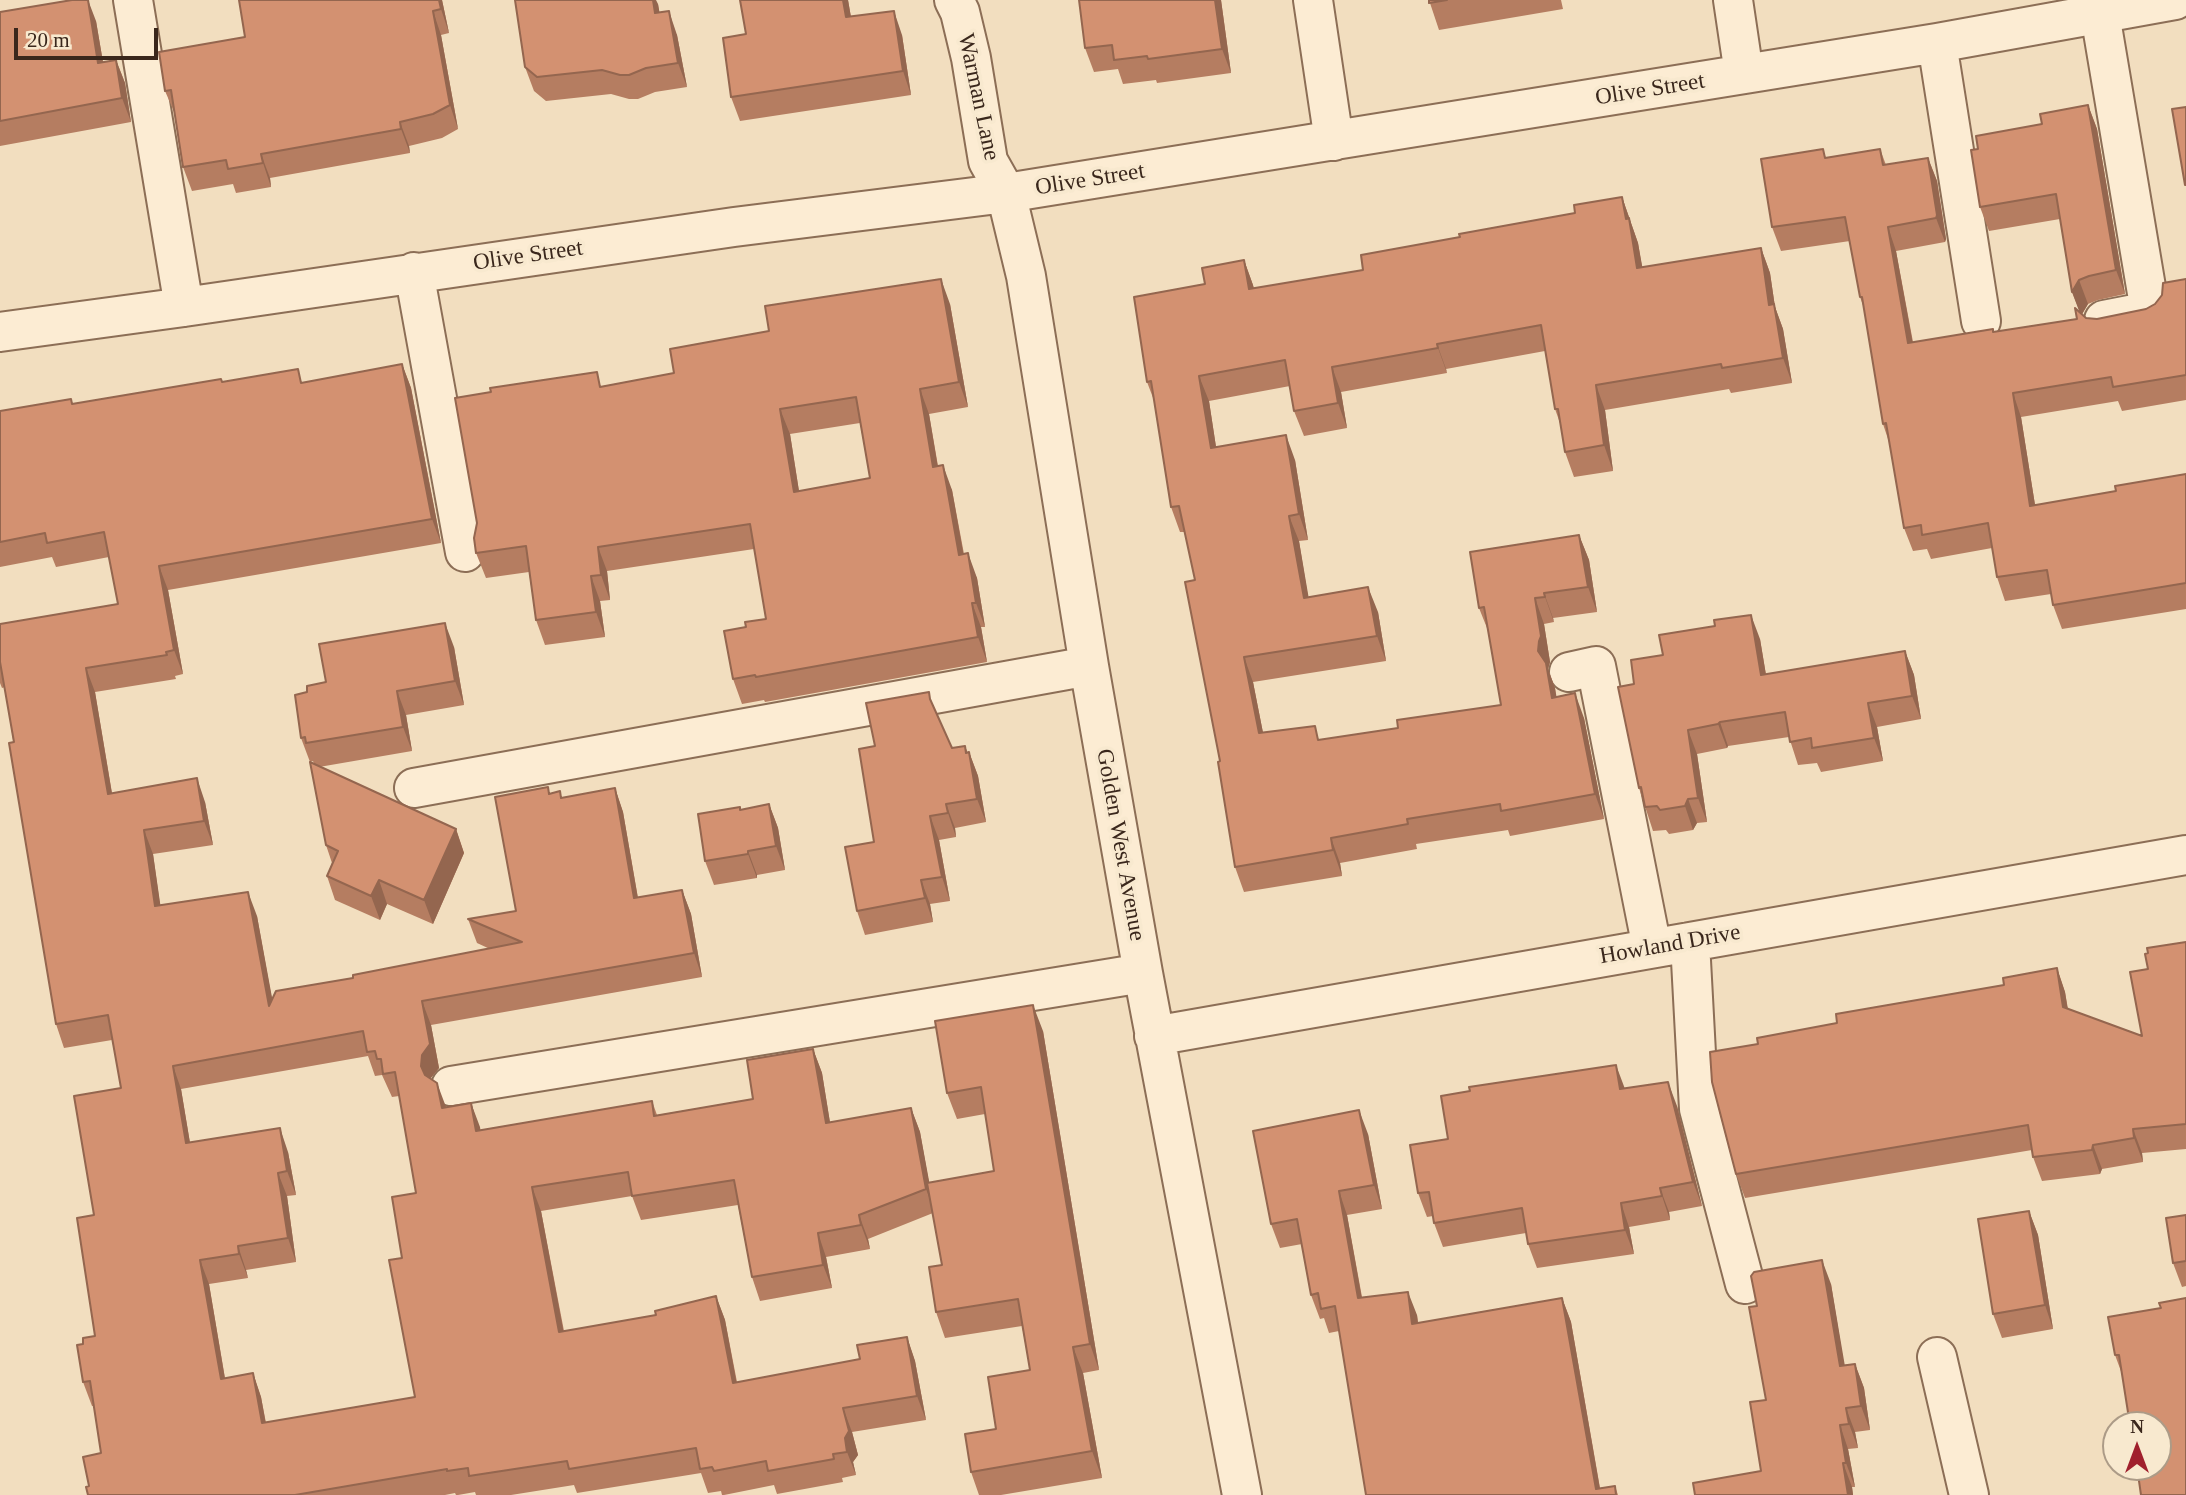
<!DOCTYPE html>
<html>
<head>
<meta charset="utf-8">
<style>
	body { margin:0 }
	#map { position:relative; width:2186px; height:1495px; overflow:hidden; background:#f2debf; font-family:Georgia,serif }
	canvas { display:block }
	.north { position:absolute; left:2102px; top:1411px; width:70px; height:70px; box-sizing:border-box; background:#f8e9cf; border:2px solid #ac9b87; border-radius:50%; rotate:0deg; font-size:19px; font-weight:700; line-height:28px; text-align:center; color:#3a271c }
	.north::after { content:''; display:block; margin:auto; width:24px; height:32px; background:#a0202d; clip-path:polygon(50% 0,100% 100%,50% 72%,0 100%) }
	.scale { position:absolute; left:14px; top:28px; width:144px; height:32px; box-sizing:border-box; border:4px solid #3a271c; border-top:0; padding-left:9px; font-size:21px; line-height:24px; white-space:nowrap; color:#3a271c; -webkit-text-stroke:5px #f8e9cf; paint-order:stroke }
</style>
</head>
<body>
<div id="map">
<canvas width="2186" height="1495"></canvas>
<div class="north">N</div>
<div class="scale">20 m</div>
</div>
<script>
const ctx = document.querySelector('canvas').getContext('2d');
ctx.lineJoin = 'round';
function poly(rows) {
  const path = new Path2D();
  for (const r of rows) {
    path.moveTo(r[0], r[1]);
    for (let i = 2; i < r.length; i += 2) path.lineTo(r[i], r[i + 1]);
  }
  return path;
}
function stroke(path, color, width, dash) {
  ctx.strokeStyle = color;
  ctx.lineWidth = width;
  ctx.lineCap = dash ? 'butt' : 'round';
  ctx.setLineDash(dash || []);
  ctx.stroke(path);
}
function fillPath(path, color) {
  ctx.fillStyle = color;
  ctx.fill(path, 'evenodd');
}
function write(font, color, halo, rows, align = 'center') {
  ctx.font = font + ' Georgia,serif';
  ctx.lineWidth = 7;
  ctx.setLineDash([]);
  ctx.textBaseline = 'middle';
  ctx.strokeStyle = halo;
  ctx.fillStyle = color;
  for (const [text, x, y, turn = 0] of rows) {
    ctx.save();
    ctx.translate(x, y);
    ctx.rotate((+turn || 0) * Math.PI / 180);
    ctx.textAlign = isNaN(turn) ? turn : align;
    if (halo) ctx.strokeText(text, 0, 0);
    ctx.fillText(text, 0, 0);
    ctx.restore();
  }
}
const minor = poly([
	[133,0,184,307],
	[954,0,960,12,971,58,988,161,1006,193,1026,276,1089,666,1143,973,1242,1495],
	[1313,0,1334,141],
	[1733,0,1744,74],
	[2100,14,2150,311,2104,320],
	[1937,43,1981,321],
	[414,272,465,552],
	[0,332,184,307,734,227,1006,193,1937,43,2175,0],
	[1569,672,1596,666,1652,948],
	[414,788,1089,666],
	[1690,942,1699,1109,1745,1284],
	[1154,1036,2186,855],
	[451,1086,1143,973],
	[1937,1357,1969,1495]
]);
stroke(minor, '#8c6e56', 42);
stroke(minor, '#fcecd3', 38);
fillPath(poly([
	[239,0,442,0,449,33,441,35,458,129,442,138,409,146,410,153,270,178,271,187,236,193,233,184,192,191,183,167,175,114,165,91,245,37],
	[848,0,851,17,902,35,911,95,740,121,731,97,746,34],
	[1221,0,1231,73,1157,83,1156,80,1123,84,1118,69,1094,72,1085,48],
	[1429,0,1561,0,1563,9,1439,30],
	[658,4,659,12,677,35,687,87,655,92,638,99,629,99,611,94,546,101,534,91,525,67],
	[0,12,96,21,103,62,116,60,125,83,131,122,0,146],
	[2088,105,2097,129,2125,294,2098,300,2088,304,2082,314,2086,318,2097,319,2146,309,2155,304,2186,279,2186,400,2122,411,2118,401,2021,417,2035,505,2116,491,2186,474,2186,609,2062,629,2053,605,2051,594,2005,601,1997,577,1992,548,1931,559,1927,549,1913,551,1904,528,1890,445,1883,424,1864,308,1860,297,1850,241,1781,251,1772,227,1826,158,1880,149,1886,165,1928,158,1937,181,1946,239,1945,242,1896,251,1913,342,1994,332,2077,319,2080,312,2072,292,2060,219,1989,231,1980,207,1978,149],
	[1622,197,1638,243,1642,267,1761,248,1770,273,1775,307,1783,329,1792,383,1731,393,1729,389,1605,410,1613,471,1574,477,1565,452,1560,423,1555,409,1545,351,1446,369,1447,373,1341,392,1347,428,1304,436,1294,411,1290,386,1209,401,1216,447,1295,460,1308,540,1299,541,1308,597,1378,612,1386,661,1253,682,1263,733,1320,740,1398,728,1501,705,1489,633,1479,608,1579,535,1589,560,1597,612,1553,618,1554,622,1544,624,1550,662,1548,669,1555,688,1556,697,1584,718,1604,819,1510,836,1508,830,1416,844,1417,849,1340,863,1342,876,1244,892,1235,867,1195,580,1185,532,1180,532,1171,507,1155,403,1147,382,1205,284,1244,260,1254,288,1363,270,1460,237,1575,213],
	[950,304,968,407,929,414,938,466,952,490,964,554,977,578,985,627,981,627,987,662,765,702,764,700,742,704,733,679,746,627,766,619,754,549,607,571,610,600,600,601,605,637,545,645,536,620,529,572,486,578,476,553,603,386,674,373],
	[860,423,870,478,799,491,790,434],
	[402,364,411,388,441,543,168,590,183,674,175,676,176,679,95,692,112,793,205,802,213,845,153,854,160,905,257,916,272,1000,353,978,490,949,477,943,468,919,516,911,550,793,562,798,615,788,623,812,638,898,682,890,691,914,702,977,431,1025,439,1068,430,1079,446,1107,471,1103,480,1130,652,1101,657,1115,753,1099,813,1049,822,1073,830,1123,911,1108,920,1132,929,1183,994,1171,985,1114,957,1119,947,1093,1043,1031,1099,1370,1083,1373,1102,1478,1001,1495,979,1495,971,1472,1030,1370,1022,1326,945,1338,936,1312,942,1265,933,1213,868,1239,870,1249,826,1257,832,1288,760,1301,752,1277,738,1205,641,1220,632,1196,541,1211,564,1331,656,1315,716,1296,725,1320,737,1382,860,1359,907,1337,915,1361,926,1420,852,1432,858,1455,853,1462,856,1475,842,1478,843,1482,777,1494,774,1485,724,1495,722,1495,721,1491,708,1493,701,1473,577,1493,574,1485,511,1495,476,1495,475,1492,458,1495,456,1495,455,1493,445,1495,88,1495,89,1486,101,1453,94,1406,92,1406,83,1382,83,1344,95,1336,94,1215,121,1088,112,1040,64,1048,56,1024,5,687,2,688,0,683,0,624,118,604,109,557,56,567,52,557,0,567,0,411,73,404,221,379,222,382,303,383],
	[368,1056,375,1076,382,1075,392,1097,399,1096,416,1193,402,1258,415,1397,266,1423,261,1397,253,1373,225,1378,209,1284,248,1278,246,1270,296,1262,287,1196,296,1195,288,1152,190,1143,181,1089],
	[1760,639,1766,675,1905,651,1914,675,1921,719,1877,727,1883,761,1821,772,1817,763,1798,765,1789,737,1728,746,1727,748,1697,754,1707,822,1697,823,1693,830,1669,834,1666,830,1653,831,1639,788],
	[454,647,464,705,406,715,412,751,319,767,456,829,464,853,433,924,387,904,380,920,335,900,327,876,332,863,326,845,314,764,313,761,310,762,301,738,326,682],
	[938,717,952,748,965,746,967,752,969,752,978,776,986,822,955,828,956,837,939,840,950,901,930,904,933,922,865,935,857,911,874,842,875,746],
	[769,804,778,828,785,870,757,875,757,878,714,885,705,861,741,810],
	[2186,942,2186,1149,2142,1153,2143,1162,2102,1169,2100,1174,2042,1181,2033,1157,2032,1150,1745,1198,1736,1174,1837,1023,2004,985,2057,968,2065,992,2068,1009,2142,1036,2148,969],
	[1625,1088,1677,1106,1702,1206,1669,1212,1670,1220,1629,1227,1634,1254,1537,1268,1528,1244,1526,1233,1443,1247,1434,1223,1433,1216,1427,1217,1418,1193,1448,1139],
	[1368,1134,1382,1209,1347,1215,1362,1297,1417,1315,1418,1323,1562,1298,1571,1322,1600,1488,1615,1486,1618,1495,1366,1495,1339,1331,1329,1333,1324,1318,1320,1319,1311,1295,1302,1244,1280,1248,1271,1224],
	[2029,1211,2038,1235,2053,1329,2002,1338,1993,1314],
	[2186,1215,2186,1286,2182,1287,2173,1263],
	[1831,1284,1844,1365,1855,1364,1864,1388,1870,1430,1855,1432,1858,1448,1848,1449,1855,1487,1852,1487,1853,1495,1695,1495,1761,1471,1766,1400,1757,1306],
	[2186,1298,2122,1374,2115,1355,2161,1308]
]), '#b57d61');
fillPath(poly([
	[88,0,96,21,107,86,98,63],
	[439,0,442,0,449,33,441,9],
	[653,0,656,0,658,4,664,37,655,13],
	[843,0,848,0,855,41,846,17],
	[1215,0,1221,0,1231,73,1222,49],
	[433,11,441,35,458,129,450,105],
	[669,11,677,35,687,87,678,63],
	[894,11,902,35,911,95,903,71],
	[116,60,125,83,131,122,122,98],
	[2088,105,2097,129,2125,294,2116,270],
	[400,122,409,146,410,153,401,129],
	[261,154,270,178,271,187,263,163],
	[1928,158,1937,181,1946,239,1945,242,1936,218],
	[1622,197,1638,243,1647,293,1637,268],
	[1888,227,1896,251,1917,367,1908,343],
	[1761,248,1770,273,1775,307,1783,329,1792,383,1783,358,1769,305],
	[1244,260,1253,285,1258,314,1249,289],
	[941,279,950,304,968,407,959,382],
	[2079,280,2088,304,2081,316,2072,292],
	[1437,344,1446,369,1447,373,1438,348],
	[402,364,411,388,441,543,432,519],
	[1332,367,1341,392,1347,428,1338,403],
	[1199,376,1209,401,1220,473,1211,448],
	[1596,385,1605,410,1613,471,1604,445],
	[920,389,929,414,942,492,933,467],
	[2013,393,2021,417,2039,530,2030,506],
	[780,409,790,434,803,517,794,492],
	[1286,435,1295,460,1308,540,1299,514],
	[943,465,952,490,968,580,959,555],
	[1289,516,1299,541,1313,623,1304,598],
	[1579,535,1589,560,1597,612,1588,587],
	[598,547,607,571,610,600,601,575],
	[968,553,977,578,985,627,976,603],
	[159,566,168,590,183,674,174,650],
	[591,576,600,601,605,637,596,612],
	[1368,587,1378,612,1386,661,1377,636],
	[1544,593,1553,618,1554,622,1545,597],
	[1535,598,1544,624,1550,662,1548,669,1555,688,1561,723,1552,698,1538,651],
	[972,603,981,627,987,662,978,637],
	[1751,615,1760,639,1770,699,1761,675],
	[445,623,454,647,464,705,455,681],
	[1905,651,1914,675,1921,719,1912,696],
	[1244,657,1253,682,1268,758,1259,733],
	[86,668,95,692,116,818,108,794],
	[397,691,406,715,412,751,403,727],
	[1575,693,1584,718,1604,819,1595,794],
	[1868,703,1877,727,1883,761,1874,738],
	[1720,722,1728,746,1727,748,1718,724],
	[1688,730,1697,754,1707,822,1698,798],
	[965,746,972,765,969,752,978,776,986,822,977,799],
	[197,778,205,802,213,845,204,821],
	[615,788,623,812,642,922,634,898],
	[1688,799,1697,823,1693,830,1685,806],
	[769,804,778,828,785,870,776,846],
	[946,804,955,828,956,837,948,813],
	[930,816,939,840,950,901,942,877],
	[456,829,464,853,433,924,424,900],
	[144,830,153,854,164,930,155,906],
	[1331,838,1340,863,1342,876,1333,850],
	[748,851,757,875,757,878,748,854],
	[379,880,387,904,380,920,371,896],
	[921,880,930,904,933,922,925,898],
	[682,890,691,914,702,977,694,953],
	[248,892,257,916,278,1030,269,1006],
	[2057,968,2065,992,2071,1031,2063,1007],
	[422,1001,431,1025,439,1068,430,1079,430,1090,421,1066],
	[1033,1005,1043,1031,1099,1370,1090,1344],
	[813,1049,822,1073,834,1147,826,1123],
	[1616,1065,1625,1089,1620,1089],
	[173,1066,181,1089,194,1167,186,1143],
	[1668,1082,1677,1106,1702,1206,1693,1182],
	[437,1083,446,1107,442,1108],
	[471,1103,480,1127,484,1155,476,1131],
	[911,1108,920,1132,935,1213,926,1189],
	[1359,1110,1368,1134,1382,1209,1374,1185],
	[280,1128,288,1152,296,1195,287,1171],
	[2133,1129,2142,1153,2143,1162,2134,1138],
	[2093,1145,2102,1169,2100,1174,2092,1150],
	[278,1173,287,1196,296,1262,288,1238],
	[532,1187,541,1211,568,1356,559,1332],
	[1660,1188,1669,1212,1670,1220,1662,1196],
	[1339,1191,1347,1215,1366,1322,1358,1298],
	[1621,1203,1629,1227,1634,1254,1625,1230],
	[2029,1211,2038,1235,2053,1329,2045,1305],
	[859,1215,868,1239,870,1249,861,1225],
	[818,1233,826,1257,832,1288,823,1265],
	[238,1246,246,1270,248,1278,239,1254],
	[200,1260,209,1284,229,1403,221,1379],
	[1822,1260,1831,1284,1849,1390,1840,1366],
	[1408,1292,1417,1315,1421,1348,1412,1324],
	[716,1296,725,1320,741,1407,733,1383],
	[1562,1298,1571,1322,1601,1495,1596,1489],
	[907,1337,915,1361,926,1420,917,1396],
	[1073,1347,1083,1373,1102,1478,1092,1451],
	[1855,1364,1864,1388,1870,1430,1861,1406],
	[253,1373,261,1397,270,1447,262,1423],
	[843,1408,852,1432,858,1455,853,1462,856,1475,847,1452,845,1438],
	[1846,1408,1855,1432,1858,1448,1849,1424],
	[1840,1425,1848,1449,1855,1487,1846,1463],
	[1843,1463,1852,1487,1853,1495,1848,1495]
]), '#94664f');
const building = poly([
	[72,0,88,0,98,63,116,60,122,98,0,121,0,12,72,0],
	[239,0,439,0,441,9,433,11,450,105,433,114,400,122,401,129,261,154,263,163,228,169,226,160,183,167,171,90,165,91,159,52,245,37,239,0],
	[515,0,653,0,655,13,669,11,678,63,646,68,629,75,620,75,602,70,537,77,525,67,515,0],
	[740,0,843,0,846,17,894,11,903,71,731,97,723,38,746,34,740,0],
	[1079,0,1215,0,1222,49,1148,59,1147,56,1114,60,1112,45,1085,48,1079,0],
	[1429,0,1447,0,1429,3,1429,0],
	[2088,105,2116,270,2089,276,2079,280,2072,292,2056,194,1980,207,1971,150,1978,149,1976,136,2042,124,2040,114,2088,105],
	[2186,107,2186,185,2185,185,2172,109,2186,107],
	[1823,149,1825,158,1880,149,1883,165,1928,158,1937,215,1936,218,1888,227,1908,343,1993,329,1993,332,2077,319,2075,308,2086,318,2097,319,2146,309,2155,304,2162,295,2163,283,2186,279,2186,375,2113,387,2111,377,2013,393,2030,506,2116,491,2115,486,2186,474,2186,583,2053,605,2047,570,1997,577,1988,523,1922,535,1921,525,1904,528,1886,423,1883,424,1862,297,1860,297,1845,217,1772,227,1761,159,1823,149],
	[1622,197,1626,219,1629,218,1637,268,1761,248,1769,305,1774,304,1783,358,1722,368,1721,364,1596,385,1604,445,1565,452,1558,409,1555,409,1541,325,1437,344,1438,348,1332,367,1338,403,1294,411,1285,360,1199,376,1211,448,1286,435,1299,514,1289,516,1304,598,1368,587,1377,636,1244,657,1259,733,1315,726,1318,740,1398,728,1397,720,1501,705,1484,607,1479,608,1470,552,1579,535,1588,587,1544,593,1545,597,1535,598,1541,636,1539,641,1538,651,1546,663,1552,698,1575,693,1595,794,1501,811,1500,804,1407,819,1408,824,1331,838,1333,850,1235,867,1218,762,1220,761,1185,582,1195,580,1179,506,1171,507,1151,381,1147,382,1134,297,1205,284,1202,268,1244,260,1249,289,1363,270,1361,255,1460,237,1459,234,1575,213,1574,205,1622,197],
	[941,279,959,382,920,389,933,467,943,465,959,555,968,553,976,603,972,603,978,637,756,677,755,675,733,679,724,631,746,627,745,622,766,619,750,524,598,547,601,575,591,576,596,612,536,620,526,546,476,553,474,538,477,523,455,398,491,392,490,388,597,372,600,387,674,373,670,349,769,331,765,306,941,279],
	[856,397,870,478,794,492,780,409,856,397],
	[402,364,432,519,159,566,174,650,166,652,167,655,86,668,108,794,197,778,204,821,144,830,155,906,248,892,269,1006,276,991,353,978,353,975,522,942,468,919,516,911,495,797,548,787,549,794,560,791,561,798,615,788,634,898,682,890,694,953,422,1001,430,1044,422,1055,421,1066,425,1075,437,1083,442,1108,471,1103,476,1131,652,1101,654,1116,753,1099,747,1060,813,1049,826,1123,911,1108,926,1189,859,1215,861,1225,818,1233,823,1265,752,1277,734,1180,632,1196,628,1172,532,1187,559,1332,656,1315,655,1311,716,1296,733,1383,860,1359,857,1345,907,1337,917,1396,843,1408,849,1431,845,1438,847,1452,833,1454,834,1459,768,1471,766,1461,714,1471,712,1467,700,1469,696,1448,569,1469,567,1461,469,1476,468,1468,447,1471,447,1469,295,1495,88,1495,86,1487,89,1486,83,1457,101,1453,90,1381,83,1382,77,1345,83,1344,83,1338,95,1336,77,1218,94,1215,74,1096,121,1088,108,1015,56,1024,9,743,14,742,0,662,0,624,118,604,104,532,47,543,45,533,0,542,0,411,71,399,72,404,221,379,222,382,298,369,301,383,402,364],
	[363,1031,367,1052,375,1051,377,1059,381,1059,383,1074,395,1072,416,1193,392,1197,402,1258,389,1260,415,1397,262,1423,253,1373,221,1379,200,1260,239,1254,238,1246,288,1238,278,1173,287,1171,280,1128,186,1143,173,1066,363,1031],
	[1751,615,1761,675,1905,651,1912,696,1868,703,1874,738,1812,748,1811,738,1790,742,1785,712,1720,722,1718,724,1688,730,1698,798,1688,799,1685,806,1660,810,1657,806,1645,807,1641,787,1639,788,1618,687,1634,684,1631,660,1663,655,1659,635,1715,626,1714,620,1751,615],
	[445,623,455,681,397,691,403,727,306,743,305,737,301,738,295,695,307,692,307,686,326,682,319,644,445,623],
	[929,692,930,699,952,748,965,746,966,753,969,752,977,799,946,804,948,813,930,816,942,877,921,880,925,898,857,911,845,847,874,842,859,749,875,746,866,703,929,692],
	[310,762,456,829,424,900,379,880,371,896,327,876,338,851,326,845,310,762],
	[769,804,776,846,748,851,748,854,705,861,698,814,740,807,740,810,769,804],
	[2186,942,2186,1124,2133,1129,2134,1138,2093,1145,2092,1150,2033,1157,2028,1125,1736,1174,1712,1082,1710,1052,1758,1044,1757,1038,1837,1023,1836,1014,2004,985,2003,978,2057,968,2063,1007,2142,1036,2130,972,2148,969,2145,954,2148,953,2147,948,2186,942],
	[1033,1005,1090,1344,1073,1347,1092,1451,971,1472,965,1434,996,1429,988,1377,1030,1370,1018,1299,936,1312,929,1267,942,1265,927,1183,994,1171,981,1087,947,1093,935,1021,1033,1005],
	[1616,1065,1620,1089,1668,1082,1693,1182,1660,1188,1662,1196,1621,1203,1625,1230,1528,1244,1522,1208,1434,1223,1429,1192,1418,1193,1410,1145,1448,1139,1441,1096,1470,1091,1469,1087,1616,1065],
	[1359,1110,1374,1185,1339,1191,1358,1298,1408,1292,1412,1324,1562,1298,1596,1489,1615,1486,1616,1495,1366,1495,1335,1306,1321,1309,1318,1293,1311,1295,1297,1219,1271,1224,1253,1131,1359,1110],
	[2029,1211,2045,1305,1993,1314,1978,1219,2029,1211],
	[2186,1215,2186,1261,2173,1263,2166,1218,2186,1215],
	[1822,1260,1840,1366,1855,1364,1861,1406,1846,1408,1849,1424,1840,1425,1846,1463,1843,1463,1848,1495,1695,1495,1693,1483,1761,1471,1750,1402,1766,1400,1749,1307,1757,1306,1751,1276,1754,1272,1822,1260],
	[2186,1298,2186,1495,2141,1495,2137,1467,2158,1467,2158,1425,2130,1425,2119,1355,2115,1355,2108,1317,2161,1308,2159,1303,2186,1298]
]);
fillPath(building, '#d39171');
stroke(building, '#94664f', 2);
write('23px', '#3a271c', '#f8e9cf', [
	["Olive Street",1650,90,-9],
	["Warman Lane",978,97,78],
	["Olive Street",1090,180,-9],
	["Olive Street",528,256,-8],
	["Golden West Avenue",1120,845,80],
	["Howland Drive",1670,945,-10]
]);
</script>
</body>
</html>
